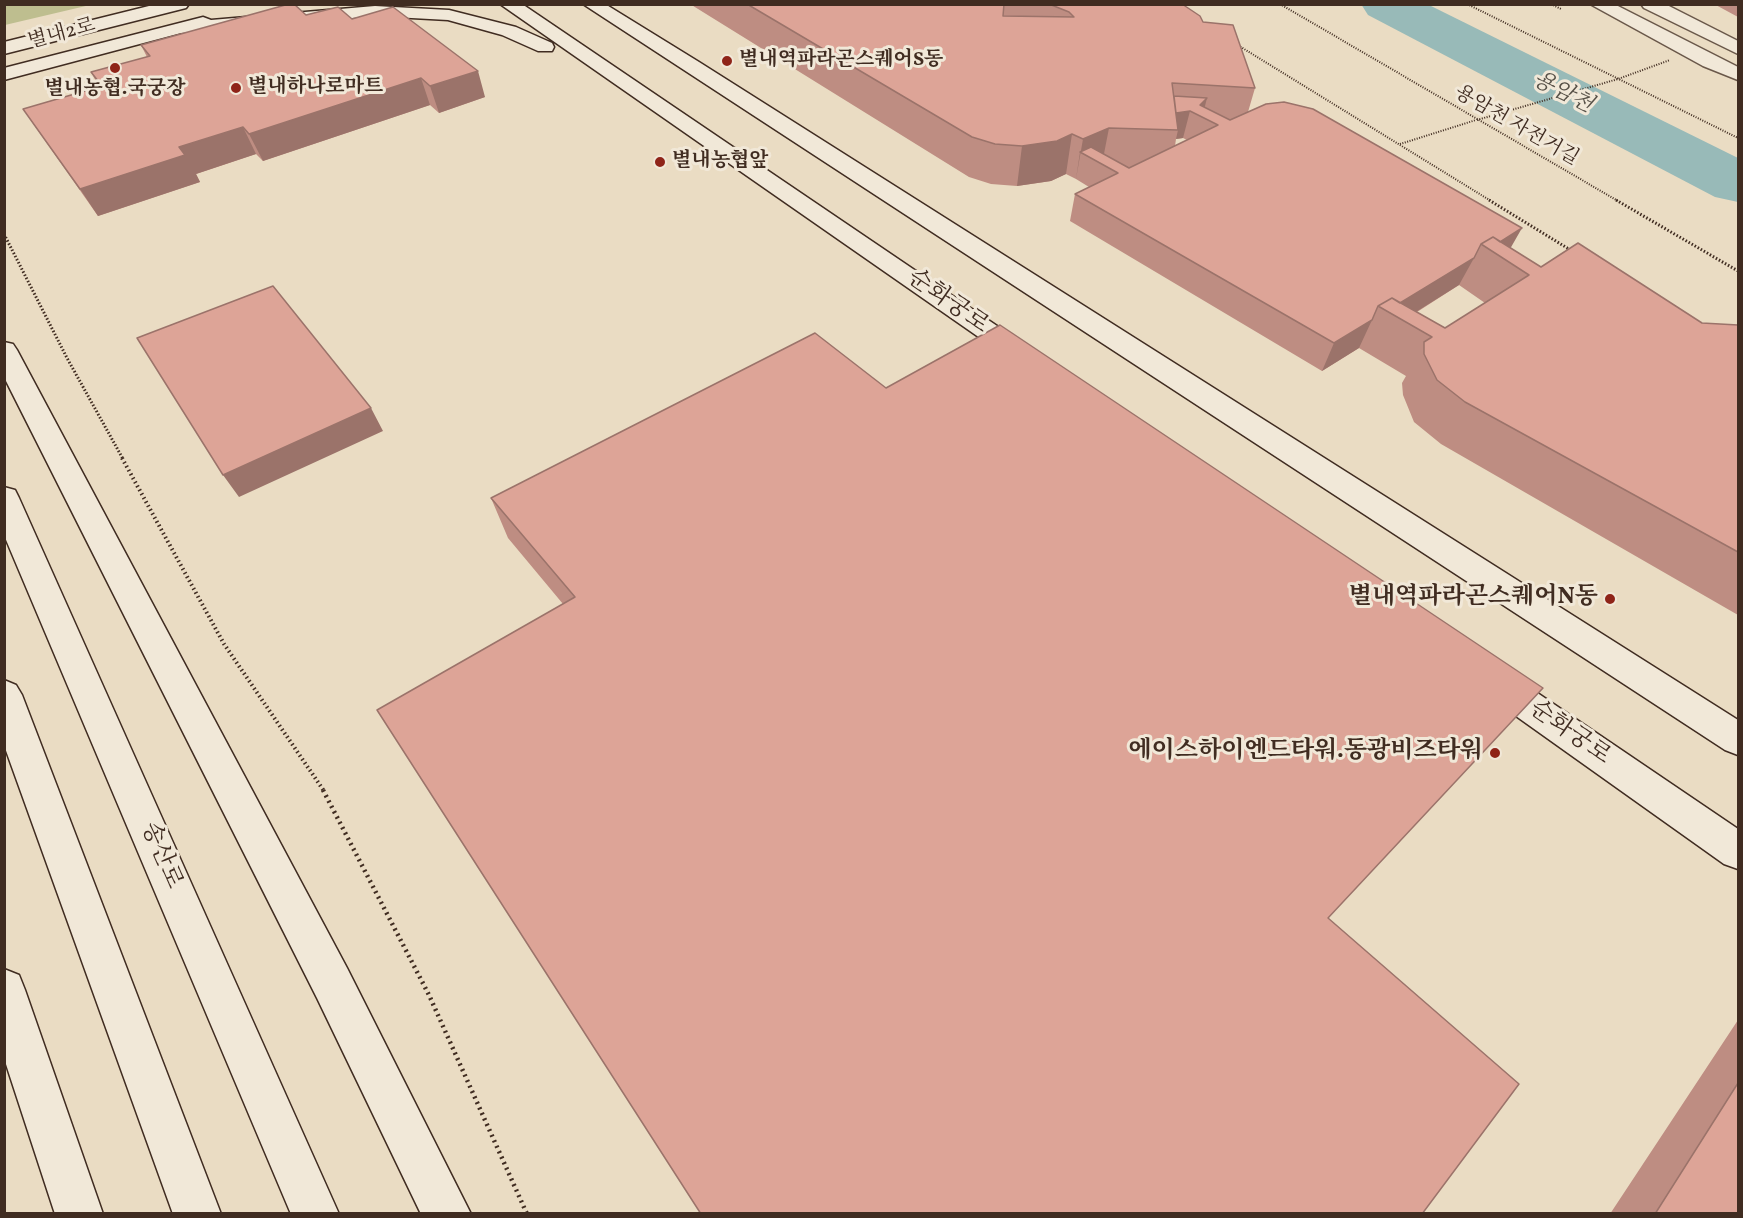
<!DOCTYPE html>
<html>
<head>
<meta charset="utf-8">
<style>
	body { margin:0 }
	#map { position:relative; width:1743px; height:1218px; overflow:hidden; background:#eadcc3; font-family:Vollkorn,serif }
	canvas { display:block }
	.frame { position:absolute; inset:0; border:6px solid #402c21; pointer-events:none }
</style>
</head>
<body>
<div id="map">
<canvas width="1743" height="1218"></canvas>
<div class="frame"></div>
</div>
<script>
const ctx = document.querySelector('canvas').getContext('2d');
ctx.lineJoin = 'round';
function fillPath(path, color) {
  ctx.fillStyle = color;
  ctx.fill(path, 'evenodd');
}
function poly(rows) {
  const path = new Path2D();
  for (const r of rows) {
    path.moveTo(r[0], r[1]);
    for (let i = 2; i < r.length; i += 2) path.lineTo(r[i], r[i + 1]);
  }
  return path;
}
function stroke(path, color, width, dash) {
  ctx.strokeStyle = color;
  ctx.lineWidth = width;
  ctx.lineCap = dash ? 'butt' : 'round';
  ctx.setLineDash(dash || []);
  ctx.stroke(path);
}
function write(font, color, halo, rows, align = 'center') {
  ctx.font = font + ' Vollkorn,"Noto Serif KR",serif';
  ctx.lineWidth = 6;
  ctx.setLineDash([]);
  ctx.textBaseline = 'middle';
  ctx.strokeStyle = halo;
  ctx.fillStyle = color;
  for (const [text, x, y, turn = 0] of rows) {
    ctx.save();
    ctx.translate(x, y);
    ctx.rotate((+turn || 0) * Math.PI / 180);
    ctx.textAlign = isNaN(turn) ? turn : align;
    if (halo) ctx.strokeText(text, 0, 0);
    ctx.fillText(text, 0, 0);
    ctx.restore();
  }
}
fillPath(poly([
	[5,4,90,4,90,5,5,25]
]), '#bebe8f');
fillPath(poly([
	[1361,4,1427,4,1738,158,1738,202,1715,197,1368,15,1361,4]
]), '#98bab8');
const street = poly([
	[1590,4,1614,4,1738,67,1738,80,1703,66,1590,4],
	[1641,4,1665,4,1738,41,1738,54,1644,8,1641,4]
]);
const secondary = poly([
	[157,4,189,4,186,8,4,54,4,42,157,4],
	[500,4,522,4,1034,351,1038,357,1034,363,1025,365,1016,363,500,4],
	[583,4,605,4,699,62,1738,720,1738,755,1725,750,583,4],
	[375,6,449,10,516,27,552,43,554,47,552,51,538,51,502,35,448,20,375,16,181,33,4,80,4,68,203,17,211,20,375,6],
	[4,342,13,344,17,350,347,968,471,1214,421,1214,317,998,4,377,4,342],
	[4,487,15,490,19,498,339,1214,291,1214,4,535,4,487],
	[1490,665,1502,669,1738,829,1738,869,1724,864,1478,689,1473,679,1478,669,1490,665],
	[4,680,16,685,22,695,221,1214,173,1214,4,745,4,680],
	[4,969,19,975,25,990,103,1214,55,1214,4,1058,4,969]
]);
stroke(street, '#6a584a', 3);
stroke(secondary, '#402c21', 3);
stroke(poly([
	[1280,4,1618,201],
	[1467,4,1738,138],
	[1551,4,1561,9],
	[1236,44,1491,201],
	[1400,144,1476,120]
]), '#402c21', 2, [1, 1.5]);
stroke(poly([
	[1489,200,1572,251],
	[1616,200,1738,271],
	[4,234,67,358,123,459]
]), '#402c21', 3, [1.5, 2]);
stroke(poly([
	[122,458,224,644,324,791]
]), '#402c21', 4, [1.5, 3]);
stroke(poly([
	[323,790,429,995,527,1214]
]), '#402c21', 4.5, [2, 4]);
fillPath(street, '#f1e8d8');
fillPath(secondary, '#f1e8d8');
stroke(poly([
	[1477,120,1618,79,1670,60]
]), '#402c21', 2, [1, 1.5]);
fillPath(poly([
	[690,4,1182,4,1203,22,1255,88,1248,112,1511,248,1541,267,1702,323,1738,325,1738,615,1441,444,1414,422,1403,395,1402,383,1406,376,1359,348,1322,371,1070,221,1075,194,1089,187,1076,179,1066,174,1051,181,1017,186,991,184,969,177],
	[1183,138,1187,140,1175,146,1176,139],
	[1459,285,1485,303,1445,328,1417,312],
	[1714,4,1738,4,1738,17],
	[306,15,352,19,485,97,439,113,430,105,263,161,256,154,196,174,200,182,98,216,41,135,23,109,99,87,91,72,147,57,141,45],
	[886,388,1543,688,563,604,508,538,491,498],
	[1738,1020,1738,1214,1610,1214]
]), '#be8d82');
fillPath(poly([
	[478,71,485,97,439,113,430,86],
	[421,78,430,105,263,161,249,134],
	[1207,98,1202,118,1200,105],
	[1190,111,1183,138,1176,139,1178,130,1172,114],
	[243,127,256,154,196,174,200,182,98,216,80,189,179,147],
	[1109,128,1102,164,1080,152,1076,179,1083,139],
	[1072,134,1066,174,1051,181,1017,186,1022,146],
	[1522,228,1506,256,1488,249],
	[1474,258,1459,285,1403,320,1386,311],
	[1372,320,1359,348,1322,371,1334,343],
	[371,408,383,431,239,497,223,475]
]), '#9b736a');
const building = poly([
	[289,4,294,4,306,15,338,7,352,19,393,7,478,71,430,86,421,78,249,134,243,127,179,147,185,155,80,189,23,109,102,86,91,72,150,56,141,45,289,4],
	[747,4,1004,4,1003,16,1074,17,1069,12,1049,4,1182,4,1200,16,1203,22,1233,25,1255,88,1172,83,1178,130,1109,128,1083,139,1072,134,1057,141,1022,146,995,144,972,137,747,4],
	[1174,96,1207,98,1200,105,1230,120,1266,104,1284,102,1313,109,1522,228,1500,242,1493,237,1481,244,1474,258,1400,303,1392,298,1378,306,1372,320,1334,343,1075,194,1118,173,1080,152,1091,147,1129,168,1218,125,1190,111,1176,113,1174,96],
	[1493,237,1541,267,1578,243,1702,323,1738,325,1738,552,1465,402,1437,380,1424,354,1424,342,1432,337,1378,306,1392,298,1445,328,1529,275,1481,244,1493,237],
	[273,286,371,408,223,475,137,338,273,286],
	[1000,325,1543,688,1328,918,1519,1084,1422,1214,701,1214,377,710,575,597,491,498,815,333,886,388,1000,325],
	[1738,1083,1738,1214,1655,1214,1738,1083]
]);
fillPath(building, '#dda497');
stroke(building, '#9b736a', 1.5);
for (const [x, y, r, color] of [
	[727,61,6,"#8f2418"],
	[115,68,6,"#8f2418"],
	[236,88,6,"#8f2418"],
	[660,162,6,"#8f2418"],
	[1610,599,6,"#8f2418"],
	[1495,753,6,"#8f2418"]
]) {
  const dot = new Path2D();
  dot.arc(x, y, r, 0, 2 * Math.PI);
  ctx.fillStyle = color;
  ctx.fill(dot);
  stroke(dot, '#f1e8d8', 2);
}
write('20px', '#402c21', '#f1e8d8', [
	["별내2로",62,35,-15],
	["용암천 자전거길",1516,127,30]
]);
write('bold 20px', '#402c21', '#f1e8d8', [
	["별내역파라곤스퀘어S동",739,61],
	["별내하나로마트",248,88],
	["별내농협.국궁장",115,90,"center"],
	["별내농협앞",672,162]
], 'left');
write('italic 22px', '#565047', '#f1e8d8', [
	["용암천",1562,94,27]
]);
write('24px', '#402c21', '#f1e8d8', [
	["순화궁로",947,303,35],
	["순화궁로",1569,734,35],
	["송산로",160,856,67]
]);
write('bold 24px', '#402c21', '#f1e8d8', [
	["별내역파라곤스퀘어N동",1598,599],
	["에이스하이엔드타워.동광비즈타워",1483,753]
], 'right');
</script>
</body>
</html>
